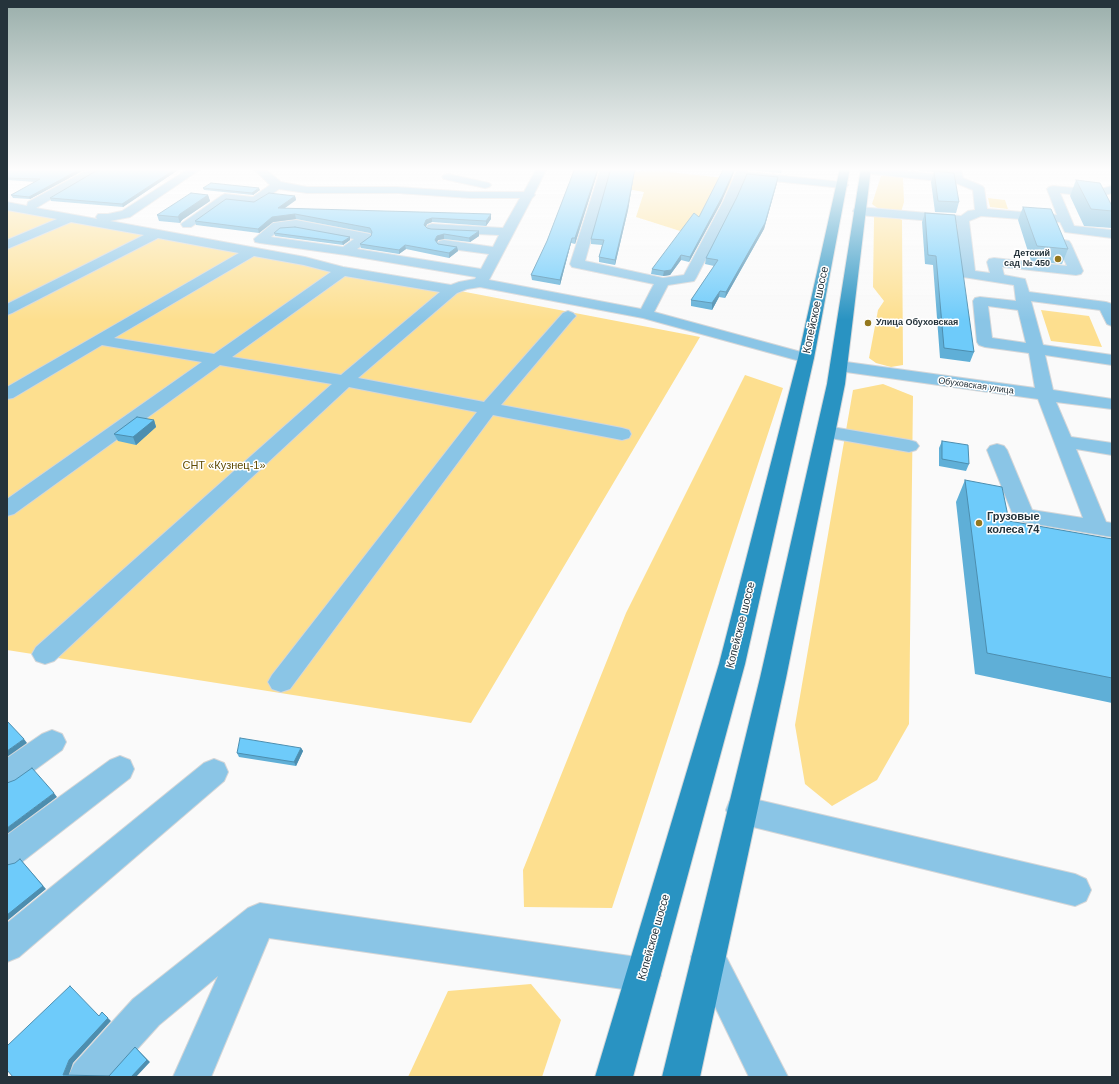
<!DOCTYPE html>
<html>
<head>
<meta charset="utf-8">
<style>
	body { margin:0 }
	#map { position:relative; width:1119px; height:1084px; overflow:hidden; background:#fafafa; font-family:Helvetica,sans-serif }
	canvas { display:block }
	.frame { position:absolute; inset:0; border:8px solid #25333b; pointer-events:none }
</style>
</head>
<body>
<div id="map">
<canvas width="1119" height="1084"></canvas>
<div class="frame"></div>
</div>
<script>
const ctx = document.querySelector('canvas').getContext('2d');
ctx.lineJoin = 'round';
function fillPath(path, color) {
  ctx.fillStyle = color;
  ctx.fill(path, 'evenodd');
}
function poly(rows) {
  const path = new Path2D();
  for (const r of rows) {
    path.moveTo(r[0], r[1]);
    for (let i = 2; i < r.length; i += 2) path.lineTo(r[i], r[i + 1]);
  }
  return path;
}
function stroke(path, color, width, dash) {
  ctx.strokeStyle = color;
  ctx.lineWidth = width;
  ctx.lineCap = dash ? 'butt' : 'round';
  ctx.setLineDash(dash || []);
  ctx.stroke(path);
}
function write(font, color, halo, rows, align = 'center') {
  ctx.font = font + ' Helvetica,sans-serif';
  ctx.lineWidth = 3;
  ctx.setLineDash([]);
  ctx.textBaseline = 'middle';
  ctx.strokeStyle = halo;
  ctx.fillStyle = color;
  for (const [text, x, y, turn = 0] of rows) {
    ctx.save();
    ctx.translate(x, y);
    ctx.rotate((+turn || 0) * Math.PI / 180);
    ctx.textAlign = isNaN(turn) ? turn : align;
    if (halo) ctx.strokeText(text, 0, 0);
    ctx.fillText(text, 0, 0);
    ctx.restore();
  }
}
fillPath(poly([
	[631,168,637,172,655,168,671,168,669,172,734,179,699,237,636,217,644,192,611,186],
	[881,176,894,176,903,178,904,202,901,212,880,210,872,204],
	[988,198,1005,200,1008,209,990,207],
	[7,204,700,337,471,723,7,650],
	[884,215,895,216,902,220,903,365,891,367,876,363,869,358,878,310,884,301,873,287,874,216],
	[1041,310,1089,316,1102,347,1051,341],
	[745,375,783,388,612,908,524,907,523,870,626,613],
	[883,384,913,396,909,724,877,780,832,806,805,784,795,725,853,390],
	[531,984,561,1020,542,1077,408,1077,448,991]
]), '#fddf8f');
const minor = poly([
	[91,168,104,168,36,208,97,219,96,217,98,214,108,214,122,211,190,168,202,168,130,217,110,221,305,257,343,267,451,285,459,282,475,279,476,277,346,255,260,243,255,242,254,239,273,223,296,220,370,234,371,237,370,240,357,249,481,269,489,254,444,248,439,247,437,244,439,241,444,240,493,247,499,235,432,232,428,231,426,228,428,225,432,224,503,228,520,198,470,198,397,193,307,193,279,189,259,203,255,205,227,202,191,227,183,227,181,224,221,196,225,194,253,197,270,185,253,168,264,168,281,182,307,187,397,187,470,192,524,192,537,168,547,168,534,194,535,195,532,198,489,280,641,309,654,284,577,268,572,267,570,264,601,168,611,168,585,261,663,278,684,275,723,202,738,168,748,168,747,172,842,182,846,183,848,185,846,187,842,188,745,178,735,202,696,278,694,281,668,285,654,312,812,355,814,358,812,361,806,363,800,361,643,318,480,287,467,289,457,293,358,378,484,402,563,313,568,311,573,313,576,316,573,319,501,405,622,428,629,430,631,434,629,438,622,440,493,415,290,689,281,692,272,689,268,682,272,675,477,412,349,387,54,661,45,664,36,661,32,654,36,647,332,384,220,365,14,514,7,516,7,499,202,362,102,345,13,398,7,399,7,387,239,253,158,238,12,313,7,315,7,304,144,235,71,222,7,249,7,240,57,219,7,210,7,202,27,206,28,202,91,168],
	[296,228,354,239,343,247,271,237,280,229,296,228],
	[254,256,304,265,331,272,214,354,114,338,254,256],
	[345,276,440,292,341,375,232,357,345,276],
	[861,168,877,168,951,176,950,168,960,168,963,178,982,186,984,188,987,209,1057,215,1047,189,1049,187,1053,186,1097,190,1112,186,1112,193,1098,197,1060,193,1074,226,1112,230,1112,238,1065,232,1060,222,981,216,969,221,975,271,990,273,987,262,989,259,994,258,1067,266,1057,244,1059,241,1064,240,1069,241,1071,244,1083,271,1081,274,1076,275,1002,267,1004,275,1025,279,1029,292,1106,302,1112,304,1112,326,1107,324,1100,310,1031,301,1043,345,1112,355,1112,365,1045,355,1053,390,1112,399,1112,409,1056,402,1071,437,1112,443,1112,455,1076,449,1106,522,1112,523,1112,537,1024,522,1017,520,1013,515,987,450,990,446,997,444,1004,446,1007,450,1032,510,1083,518,1038,399,839,371,833,370,831,366,833,362,839,361,1035,388,1029,353,985,347,979,345,977,342,973,301,975,298,980,297,1016,301,1014,285,963,277,961,274,957,223,859,215,855,214,853,211,855,208,859,207,961,216,968,211,975,210,973,190,956,183,865,173,861,172,860,170,861,168],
	[988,306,1018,310,1026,343,992,338,988,306],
	[448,174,489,183,491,185,489,187,485,188,444,179,442,177,444,175,448,174],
	[826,426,909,440,916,442,919,446,916,450,909,452,819,436,817,432,819,428,826,426],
	[52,730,62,734,66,742,62,750,17,783,7,787,7,758,42,734,52,730],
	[120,756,130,760,134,769,130,778,18,865,7,869,7,835,110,760,120,756],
	[214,759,224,763,228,772,224,781,19,957,7,962,7,923,204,763,214,759],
	[741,796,1075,874,1086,879,1091,890,1086,901,1075,906,741,824,730,820,726,810,730,800,741,796],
	[260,903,644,958,656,963,661,975,656,987,644,992,269,938,211,1077,173,1077,218,976,159,1025,112,1077,68,1077,74,1064,133,999,248,908,260,903],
	[708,940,720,945,788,1077,749,1077,691,957,696,945,708,940]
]);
const major = poly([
	[840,168,850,168,814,358,745,664,633,1077,595,1077,719,664,798,358,840,168],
	[861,168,871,168,845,384,786,678,700,1077,662,1077,760,678,827,384,861,168]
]);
stroke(minor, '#d4d6d8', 2);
stroke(major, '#d4d6d8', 2);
fillPath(minor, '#8ac5e6');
fillPath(major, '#2993c2');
fillPath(poly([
	[7,168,88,168,30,199,13,198,11,195,36,182,7,180],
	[101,168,181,168,123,207,51,201,50,198],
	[575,168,599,168,575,244,571,243,560,285,532,280,531,275,547,241],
	[611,168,635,168,628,210,615,265,599,262,599,257,602,245,591,244,591,239],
	[748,168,782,168,781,173,749,170],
	[919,168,949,168,948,173,959,202,956,213,935,212,931,182,934,172,919,171],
	[778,177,777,183,764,229,725,298,719,297,712,310,691,306,691,300,714,266,705,264,706,258,737,197],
	[1076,180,1112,206,1112,228,1084,226,1070,196],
	[203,188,260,190,253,195,204,190],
	[208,195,210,201,182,220,180,223,159,221,157,215],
	[295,196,296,200,285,208,491,219,486,226,432,222,427,224,426,226,427,228,431,229,479,236,470,242,444,239,438,240,437,242,438,244,457,247,458,251,449,258,406,249,399,254,361,248,360,244,371,236,371,234,370,233,296,219,273,222,259,233,196,225,195,221],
	[722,201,689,262,681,260,670,275,663,276,651,274,652,269,699,217],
	[1023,207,1068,249,1062,264,1031,261,1018,220],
	[925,213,974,352,970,362,940,358,933,265,925,264,922,222],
	[274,233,350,240,343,245,275,236],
	[154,420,156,427,136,445,118,441,114,434],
	[942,441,969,464,966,471,939,466,939,448],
	[965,480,1009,521,1112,539,1112,703,975,674,956,502],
	[301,748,303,751,296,766,239,757,237,753]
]), '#5fafd7');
fillPath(poly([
	[82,168,88,168,30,199,29,197],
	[177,168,181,168,123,207,122,204],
	[598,168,599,168,575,244,575,238],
	[635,168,628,210,615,265,615,260],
	[735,168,736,168,722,201,689,262,690,257],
	[778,177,777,183,764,229,725,298,726,292],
	[259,188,260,190,253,195,252,193],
	[208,195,210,201,182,220,180,223,178,217,180,214],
	[295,196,296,200,279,212,278,208],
	[295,214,296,219,273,222,259,233,258,229,272,217],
	[491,214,491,219,486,226,486,221],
	[432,218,432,222,427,224,425,229,424,225,426,220],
	[479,231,479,236,470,242,469,238],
	[444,234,444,239,438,240,436,245,435,240,437,236],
	[350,237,350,240,343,245,342,242],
	[572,238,571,243,560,285,560,280],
	[405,245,406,249,399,254,399,250],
	[457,247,458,251,449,258,449,253],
	[681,255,681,260,670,275,663,276,664,271],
	[720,291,719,297,712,310,712,303],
	[154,420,156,427,136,445,133,437],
	[24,739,27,743,7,757,7,751],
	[301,748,303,751,296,766,294,762],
	[54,793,57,797,7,834,7,828],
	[20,859,46,889,7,921,7,915],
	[102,1012,111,1021,73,1063,68,1077,63,1075,69,1060],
	[135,1047,150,1062,136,1077,131,1077]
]), '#4d8eaf');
const building = poly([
	[7,168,82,168,29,197,11,195,40,179,7,178,7,168],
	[101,168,177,168,122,204,50,198,101,168],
	[575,168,598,168,575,238,572,238,560,280,531,275,547,241,575,168],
	[611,168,635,168,628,205,615,260,599,257,604,240,591,239,611,168],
	[724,168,735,168,722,197,690,257,681,255,671,270,664,271,652,269,694,213,699,217,724,168],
	[772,168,782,168,782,169,772,168],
	[934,171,954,173,959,202,938,201,934,171],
	[747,174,778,177,765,223,726,292,720,291,712,303,691,300,718,260,706,258,737,197,747,174],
	[1076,180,1100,183,1112,206,1112,211,1091,209,1076,180],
	[211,183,259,188,252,193,203,188,211,183],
	[191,193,208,195,180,214,178,217,157,215,191,193],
	[269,193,295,196,278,208,491,214,486,221,432,218,426,220,424,225,427,228,431,229,479,231,469,238,444,234,437,236,435,240,438,244,457,247,449,253,405,245,399,250,360,244,371,236,372,232,370,228,295,214,272,217,258,229,195,221,226,199,254,202,269,193],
	[1023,207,1051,209,1068,249,1037,246,1023,207],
	[925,213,955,215,974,352,944,348,936,256,928,255,925,213],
	[295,227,350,237,342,242,274,233,280,228,295,227],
	[137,417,154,420,133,437,114,434,137,417],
	[942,441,968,445,969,464,942,459,942,441],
	[965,480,1002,487,1009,521,1112,539,1112,678,987,653,965,480],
	[7,721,24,739,7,751,7,721],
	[240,738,301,748,294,762,237,753,240,738],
	[32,768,54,793,7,828,7,783,15,780,32,768],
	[20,859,43,886,7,915,7,865,15,863,20,859],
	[70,986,99,1016,102,1012,108,1018,69,1060,63,1075,109,1076,135,1047,147,1060,131,1077,13,1077,7,1070,7,1046,70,986]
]);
fillPath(building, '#6ecbfa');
stroke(building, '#4d8eaf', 1);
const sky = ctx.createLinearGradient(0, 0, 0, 320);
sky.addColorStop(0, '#99aeaa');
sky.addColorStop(0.53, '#fdfdfd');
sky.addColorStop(1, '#fdfdfd00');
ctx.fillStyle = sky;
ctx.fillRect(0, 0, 1119, 320);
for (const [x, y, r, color] of [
	[1058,259,4,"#93771e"],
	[868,323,4,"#93771e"],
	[979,523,4,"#93771e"]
]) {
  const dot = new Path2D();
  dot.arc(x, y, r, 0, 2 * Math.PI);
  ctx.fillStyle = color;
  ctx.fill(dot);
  stroke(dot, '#fff', 1.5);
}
write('bold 9px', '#25333b', '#fff', [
	["Детский",1050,254],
	["сад № 450",1050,264],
	["Улица Обуховская",876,323,"left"]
], 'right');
write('9px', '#25333b', '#fff', [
	["Обуховская улица",976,386,8]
]);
write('11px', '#25333b', '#fff', [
	["Копейское шоссе",816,310,-78],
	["Копейское шоссе",741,625,-76],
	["Копейское шоссе",654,937,-74]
]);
write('11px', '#604c06', '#fff', [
	["СНТ «Кузнец-1»",224,466]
]);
write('bold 11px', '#25333b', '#fff', [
	["Грузовые",987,517],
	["колеса 74",987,530]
], 'left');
</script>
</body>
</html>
